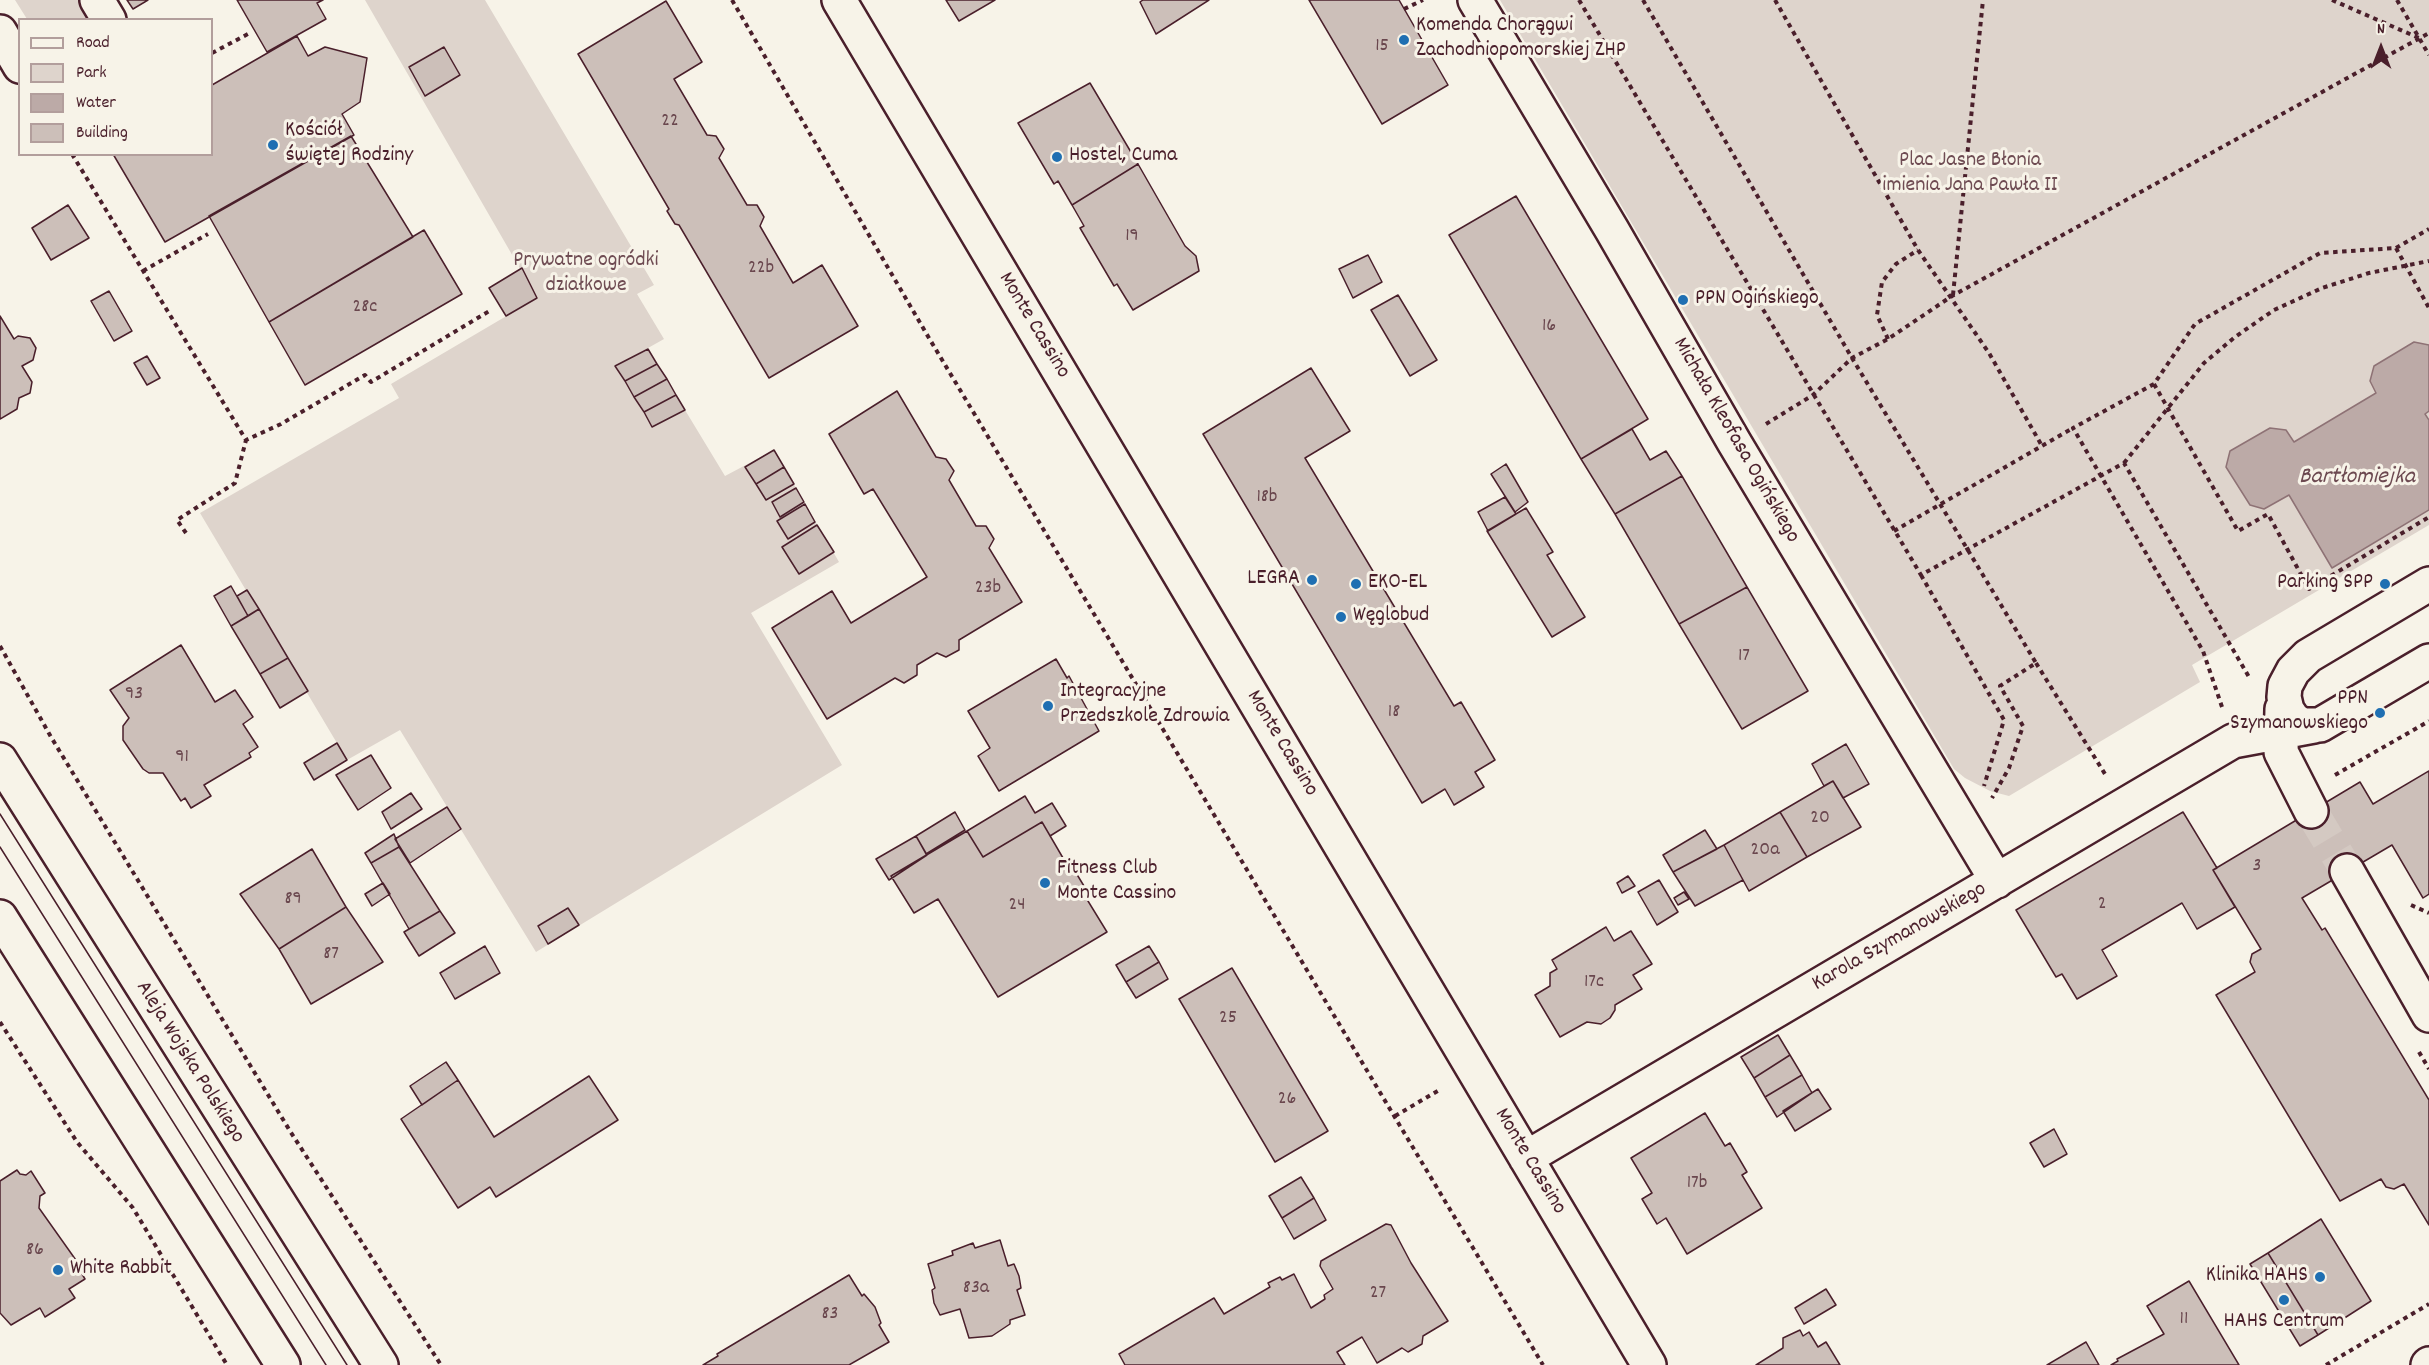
<!DOCTYPE html>
<html>
<head>
<meta charset="utf-8">
<style>
	body { margin:0 }
	#map { position:relative; width:2429px; height:1365px; overflow:hidden; background:#f7f3e8; font-family:Dekko,sans-serif }
	canvas { display:block }
	.legend { position:absolute; left:18px; top:18px; width:195px; height:138px; box-sizing:border-box; background:#f7f3e8; border:2px solid #b29e9c; margin:0; padding:8px 10px; list-style:none; font-size:18px; color:#4a1f2b }
	.legend li { display:flex; align-items:center; gap:12px; height:30px }
	.legend b { width:30px; border:2px solid #b29e9c }
	.north { position:absolute; left:2351px; top:18px; width:60px; height:60px; -webkit-text-stroke:4px #f7f3e8; paint-order:stroke; rotate:0deg; font-size:16px; font-weight:700; line-height:24px; text-align:center; color:#4a1f2b }
	.north::after { content:''; display:block; margin:auto; width:21px; height:27px; background:#4a1f2b; clip-path:polygon(50% 0,100% 100%,50% 72%,0 100%) }
</style>
</head>
<body>
<div id="map">
<canvas width="2429" height="1365"></canvas>
<ul class="legend">
<li><b style="height:8px;background:#f7f3e8"></b>Road</li>
<li><b style="height:16px;background:#ded4cc"></b>Park</li>
<li><b style="height:16px;background:#bcaaa7"></b>Water</li>
<li><b style="height:16px;background:#ccbfb9"></b>Building</li>
</ul>
<div class="north">N</div>
</div>
<script>
const ctx = document.querySelector('canvas').getContext('2d');
ctx.lineJoin = 'round';
function fillPath(path, color) {
  ctx.fillStyle = color;
  ctx.fill(path, 'evenodd');
}
function poly(rows) {
  const path = new Path2D();
  for (const r of rows) {
    path.moveTo(r[0], r[1]);
    for (let i = 2; i < r.length; i += 2) path.lineTo(r[i], r[i + 1]);
  }
  return path;
}
function stroke(path, color, width, dash) {
  ctx.strokeStyle = color;
  ctx.lineWidth = width;
  ctx.lineCap = dash ? 'butt' : 'round';
  ctx.setLineDash(dash || []);
  ctx.stroke(path);
}
function write(font, color, halo, rows, align = 'center') {
  ctx.font = font + ' Dekko,sans-serif';
  ctx.lineWidth = 6;
  ctx.setLineDash([]);
  ctx.textBaseline = 'middle';
  ctx.strokeStyle = halo;
  ctx.fillStyle = color;
  for (const [text, x, y, turn = 0] of rows) {
    ctx.save();
    ctx.translate(x, y);
    ctx.rotate((+turn || 0) * Math.PI / 180);
    ctx.textAlign = isNaN(turn) ? turn : align;
    if (halo) ctx.strokeText(text, 0, 0);
    ctx.fillText(text, 0, 0);
    ctx.restore();
  }
}
fillPath(poly([
	[15,0,81,0,93,19,27,19],
	[365,0,485,0,654,285,637,294,664,339,616,366,652,427,685,410,725,476,774,450,839,562,751,613,842,765,536,952,400,730,347,760,200,513,399,398,391,384,537,298],
	[1500,0,2429,0,2429,525,2192,665,2200,682,2009,796,1990,791,1965,778,1954,769]
]), '#ded4cc');
const water = poly([
	[2414,342,2429,345,2429,411,2425,414,2429,420,2429,510,2332,568,2289,495,2264,509,2250,505,2226,467,2230,451,2270,428,2286,430,2294,442,2376,393,2370,381,2374,366,2414,342]
]);
fillPath(water, '#bcaaa7');
stroke(water, '#8e7275', 1.5);
const building = poly([
	[127,0,148,0,133,9,127,0],
	[237,0,323,0,317,3,326,19,267,52,237,0],
	[946,0,995,0,959,21,946,0],
	[1143,0,1209,0,1156,34,1140,2,1143,0],
	[1309,0,1399,0,1448,85,1382,124,1309,0],
	[666,1,702,62,674,79,707,135,716,136,724,149,719,158,747,205,757,205,764,217,760,226,793,283,822,265,858,326,769,378,679,225,675,224,667,211,669,209,578,54,666,1],
	[297,36,308,56,325,47,367,58,360,102,342,114,354,135,165,242,113,154,212,154,212,85,297,36],
	[444,47,460,75,425,96,409,67,444,47],
	[1090,83,1138,164,1072,205,1058,181,1054,184,1018,123,1090,83],
	[351,136,413,237,269,322,209,216,351,136],
	[1138,164,1185,246,1196,256,1199,271,1133,310,1117,284,1114,286,1080,228,1084,226,1072,205,1138,164],
	[1516,196,1648,419,1581,459,1449,235,1516,196],
	[68,205,89,238,51,260,32,228,68,205],
	[424,230,462,294,305,385,269,322,424,230],
	[1368,255,1382,282,1353,298,1339,269,1368,255],
	[522,268,537,298,506,316,489,288,522,268],
	[109,291,132,331,114,341,91,301,109,291],
	[1398,295,1437,360,1410,376,1371,310,1398,295],
	[0,316,14,339,18,336,30,338,36,348,33,360,22,366,32,382,30,393,19,398,17,409,0,419,0,316],
	[648,349,657,364,625,381,615,366,648,349],
	[147,356,160,378,147,385,134,363,147,356],
	[657,364,667,379,634,397,625,381,657,364],
	[1311,368,1350,431,1305,458,1454,706,1461,702,1495,760,1475,772,1484,787,1454,805,1445,789,1422,803,1203,434,1311,368],
	[667,379,676,395,644,412,634,397,667,379],
	[897,391,936,457,946,459,954,471,949,480,976,526,986,526,994,539,989,548,1022,602,959,640,959,650,946,657,937,653,917,665,917,675,904,683,895,678,827,719,772,628,832,591,851,623,927,577,873,489,864,494,829,434,897,391],
	[676,395,685,410,652,427,644,412,676,395],
	[1632,429,1650,460,1666,451,1682,476,1615,514,1581,459,1632,429],
	[774,450,784,467,756,484,745,467,774,450],
	[1506,464,1528,502,1515,512,1491,474,1506,464],
	[784,467,794,484,766,500,756,484,784,467],
	[1682,476,1747,587,1679,624,1615,514,1682,476],
	[796,488,804,502,780,517,772,502,796,488],
	[1505,497,1516,514,1488,531,1478,512,1505,497],
	[805,504,815,522,788,539,777,521,805,504],
	[1526,508,1553,552,1547,555,1585,617,1552,637,1487,531,1526,508],
	[817,525,834,552,799,574,782,547,817,525],
	[231,586,248,616,231,626,214,596,231,586],
	[1747,587,1808,691,1742,729,1679,624,1747,587],
	[247,590,259,609,248,616,237,596,247,590],
	[259,609,288,658,260,674,231,626,259,609],
	[181,645,215,702,235,690,253,717,243,724,258,747,249,753,251,757,204,785,211,796,191,808,185,798,181,801,163,773,149,773,143,769,123,740,123,726,129,718,110,690,181,645],
	[288,658,308,691,280,708,260,674,288,658],
	[1056,659,1067,678,1069,676,1099,731,999,791,978,756,990,748,968,711,1056,659],
	[337,743,347,760,314,780,304,763,337,743],
	[1846,744,1869,784,1843,798,1833,781,1824,786,1812,764,1846,744],
	[371,755,391,788,358,810,336,775,371,755],
	[2429,771,2429,894,2423,898,2392,845,2302,898,2322,930,2325,928,2429,1100,2429,1225,2404,1184,2394,1189,2386,1187,2381,1179,2340,1201,2309,1150,2216,995,2255,972,2250,962,2252,954,2261,949,2213,870,2360,782,2373,804,2429,771],
	[1833,781,1861,827,1807,857,1780,812,1833,781],
	[411,793,422,809,391,829,382,812,411,793],
	[1025,796,1035,813,1052,803,1066,826,1050,836,1042,822,983,857,967,831,1025,796],
	[447,807,461,829,410,863,395,839,447,807],
	[955,812,965,830,926,854,916,836,955,812],
	[1780,812,1807,857,1749,891,1724,845,1780,812],
	[2183,812,2217,868,2213,870,2235,907,2197,929,2182,903,2102,950,2117,976,2077,999,2062,974,2056,977,2016,910,2183,812],
	[1042,822,1070,870,1073,868,1084,886,1080,888,1107,932,998,997,938,899,914,913,891,876,967,831,983,857,1042,822],
	[1705,830,1717,849,1673,872,1663,855,1705,830],
	[394,834,399,847,371,863,365,853,394,834],
	[916,836,927,855,889,880,876,859,916,836],
	[1724,845,1743,880,1695,906,1673,872,1724,845],
	[399,847,440,911,409,929,371,863,399,847],
	[312,849,346,907,279,949,240,894,312,849],
	[1628,876,1635,886,1622,893,1617,883,1628,876],
	[1659,880,1678,912,1657,925,1638,892,1659,880],
	[383,883,390,894,372,906,365,894,383,883],
	[1684,892,1689,899,1678,905,1674,898,1684,892],
	[346,907,383,962,311,1004,279,949,346,907],
	[568,908,579,925,548,944,538,926,568,908],
	[440,911,455,933,419,956,404,932,440,911],
	[1606,927,1614,941,1631,931,1652,964,1633,975,1642,989,1615,1005,1615,1010,1610,1018,1601,1024,1587,1022,1560,1037,1535,995,1550,986,1550,973,1557,969,1552,960,1606,927],
	[485,946,500,973,455,999,440,973,485,946],
	[1149,946,1159,962,1126,982,1116,965,1149,946],
	[1159,962,1168,979,1136,998,1126,982,1159,962],
	[1232,968,1328,1131,1275,1162,1179,999,1232,968],
	[1778,1035,1790,1055,1754,1078,1741,1057,1778,1035],
	[1790,1055,1802,1075,1765,1097,1754,1078,1790,1055],
	[446,1062,458,1080,422,1105,410,1086,446,1062],
	[1802,1075,1812,1093,1777,1117,1765,1097,1802,1075],
	[589,1076,618,1120,496,1197,490,1187,458,1208,401,1119,458,1080,494,1137,589,1076],
	[1818,1089,1831,1109,1795,1131,1783,1111,1818,1089],
	[1705,1113,1725,1146,1730,1143,1747,1172,1742,1175,1762,1208,1687,1254,1666,1218,1657,1224,1642,1199,1652,1193,1631,1158,1705,1113],
	[2054,1129,2067,1154,2044,1167,2030,1143,2054,1129],
	[17,1170,20,1174,26,1175,31,1171,45,1193,40,1196,39,1208,78,1263,76,1264,85,1279,69,1289,75,1298,45,1317,40,1308,11,1325,0,1313,0,1181,17,1170],
	[1301,1177,1314,1198,1282,1218,1269,1196,1301,1177],
	[1314,1198,1326,1220,1294,1239,1282,1218,1314,1198],
	[2321,1219,2371,1301,2318,1335,2268,1253,2321,1219],
	[1386,1224,1391,1225,1411,1263,1448,1321,1423,1336,1422,1344,1408,1352,1402,1348,1377,1363,1362,1337,1337,1352,1345,1365,1125,1365,1119,1354,1214,1298,1224,1314,1270,1287,1268,1283,1280,1277,1282,1280,1294,1274,1311,1308,1325,1299,1324,1295,1333,1289,1320,1266,1321,1261,1386,1224],
	[1000,1240,1008,1266,1014,1264,1019,1276,1021,1288,1017,1290,1025,1315,1010,1320,1010,1324,992,1336,969,1338,960,1309,940,1315,934,1303,932,1290,935,1288,928,1264,953,1255,952,1251,973,1243,975,1248,1000,1240],
	[2268,1253,2318,1335,2300,1346,2250,1264,2268,1253],
	[849,1275,862,1296,864,1294,875,1307,881,1323,879,1325,889,1342,849,1365,703,1365,718,1356,717,1354,849,1275],
	[2189,1281,2239,1365,2111,1365,2118,1361,2117,1359,2164,1334,2147,1306,2189,1281],
	[1826,1289,1836,1305,1804,1324,1795,1308,1826,1289],
	[1800,1330,1803,1336,1809,1332,1818,1347,1826,1342,1840,1365,1756,1365,1783,1348,1783,1338,1800,1330],
	[2086,1342,2099,1365,2047,1365,2086,1342]
]);
fillPath(building, '#ccbfb9');
stroke(building, '#4a1f2b', 1.5);
stroke(poly([
	[2311,811,2347,871]
]), '#d4c9c2', 33, [33, 16]);
const minor = poly([
	[97,0,109,20],
	[839,0,1649,1365],
	[1475,0,1612,230,1734,442,1997,881],
	[0,32,20,66],
	[2429,584,2308,656,2293,671,2285,686,2284,697,2287,710,2293,719,2302,725,2320,725,2429,661],
	[2282,709,2281,752,2311,811],
	[2347,871,2429,1015],
	[1526,1158,2233,741,2314,726],
	[2428,1365,2429,1364]
]);
const major = poly([
	[0,760,381,1365],
	[0,917,283,1365]
]);
stroke(minor, '#4a1f2b', 38);
stroke(major, '#4a1f2b', 38);
stroke(poly([
	[732,0,926,333,1543,1365],
	[1579,0,1921,575,2124,463,2249,677],
	[1643,0,1852,358,2036,663,2000,686,2023,726,2009,768,1992,798],
	[1775,0,1918,250,1989,353,2042,446],
	[2332,0,2419,38],
	[2397,0,2429,55],
	[1404,9,1423,0],
	[212,53,248,34],
	[72,154,246,440,281,424,365,375,371,382,491,310],
	[2396,248,2429,308],
	[143,271,208,234],
	[1953,295,1983,0],
	[1888,339,1877,315,1882,282,1896,264,1918,250],
	[2154,384,2238,531,2268,514,2309,589,2429,517],
	[1766,424,1813,395,1852,358,1888,339,1952,296,2429,33],
	[2124,463,2204,363,2235,337,2274,310,2322,288,2369,273,2429,261],
	[1894,531,2073,428],
	[186,533,177,520,235,483,246,440],
	[1921,575,2004,720,1984,786],
	[0,646,51,737,290,1131,441,1365],
	[2036,663,2105,774],
	[2222,707,2203,651,2073,428,2154,384,2195,324,2320,253,2396,248,2429,229],
	[2335,775,2429,721],
	[2411,905,2429,913],
	[0,1022,77,1142,133,1208,227,1365],
	[2419,1052,2429,1069],
	[1395,1116,1441,1089],
	[2326,1365,2429,1304]
]), '#4a1f2b', 4, [4.5, 4.5]);
stroke(minor, '#f7f3e8', 33);
stroke(major, '#f7f3e8', 33);
stroke(poly([
	[0,814,347,1365],
	[0,847,326,1365]
]), '#4a1f2b', 1.5);
for (const [x, y, r, color] of [
	[1404,40,6,"#1f6fb2"],
	[273,145,6,"#1f6fb2"],
	[1057,157,6,"#1f6fb2"],
	[1683,300,6,"#1f6fb2"],
	[1312,580,6,"#1f6fb2"],
	[1356,584,6,"#1f6fb2"],
	[2385,584,6,"#1f6fb2"],
	[1341,617,6,"#1f6fb2"],
	[1048,706,6,"#1f6fb2"],
	[2380,713,6,"#1f6fb2"],
	[1045,883,6,"#1f6fb2"],
	[58,1270,6,"#1f6fb2"],
	[2320,1277,6,"#1f6fb2"],
	[2284,1300,6,"#1f6fb2"]
]) {
  const dot = new Path2D();
  dot.arc(x, y, r, 0, 2 * Math.PI);
  ctx.fillStyle = color;
  ctx.fill(dot);
  stroke(dot, '#f7f3e8', 2);
}
write('20px', '#6a474e', null, [
	["15",1382,47],
	["22",670,122],
	["19",1132,237],
	["22b",761,269],
	["28c",365,308],
	["16",1549,327],
	["18b",1267,498],
	["23b",988,589],
	["17",1744,657],
	["93",134,695],
	["18",1394,713],
	["91",182,758],
	["20",1820,819],
	["20a",1765,851],
	["3",2257,867],
	["89",293,900],
	["2",2102,905],
	["24",1017,906],
	["87",331,955],
	["17c",1594,983],
	["25",1228,1019],
	["26",1287,1100],
	["17b",1697,1184],
	["86",35,1251],
	["83a",976,1289],
	["27",1378,1294],
	["83",830,1315],
	["11",2184,1320]
]);
write('22px', '#4a1f2b', '#f7f3e8', [
	["Komenda Chorągwi",1416,27],
	["Zachodniopomorskiej ZHP",1416,52],
	["Kościół",285,132],
	["świętej Rodziny",285,157],
	["Hostel, Cuma",1069,157],
	["PPN Ogińskiego",1695,300],
	["LEGRA",1300,580,"right"],
	["EKO-EL",1368,584],
	["Parking SPP",2373,584,"right"],
	["Węglobud",1353,617],
	["Integracyjne",1060,693],
	["Przedszkole Zdrowia",1060,718],
	["PPN",2368,700,"right"],
	["Szymanowskiego",2368,725,"right"],
	["Fitness Club",1057,870],
	["Monte Cassino",1057,895],
	["White Rabbit",70,1270],
	["Klinika HAHS",2308,1277,"right"],
	["HAHS Centrum",2284,1323,"center"]
], 'left');
write('22px', '#6f4c53', '#f7f3e8', [
	["Plac Jasne Błonia",1970,162],
	["imienia Jana Pawła II",1970,187],
	["Prywatne ogródki",586,262],
	["działkowe",586,287]
]);
write('22px', '#4a1f2b', '#f7f3e8', [
	["Monte Cassino",1033,326,59],
	["Michała Kleofasa Ogińskiego",1735,441,60],
	["Monte Cassino",1281,744,59],
	["Karola Szymanowskiego",1900,938,-30],
	["Aleja Wojska Polskiego",189,1063,58],
	["Monte Cassino",1529,1162,59]
]);
write('italic 24px', '#6c4950', '#f7f3e8', [
	["Bartłomiejka",2357,479]
]);
</script>
</body>
</html>
